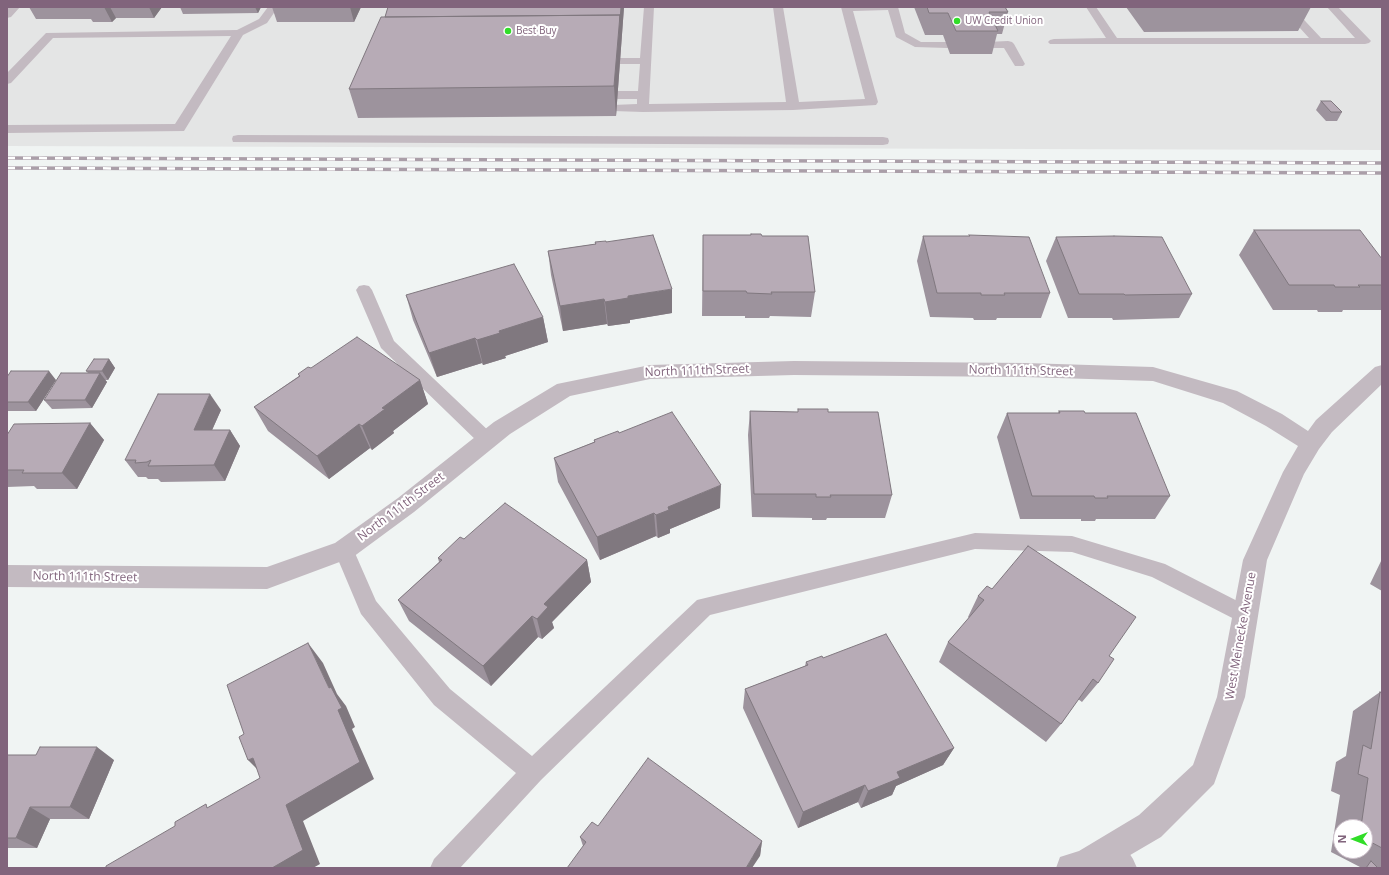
<!DOCTYPE html>
<html>
<head>
<meta charset="utf-8">
<style>
	body { margin:0 }
	#map { position:relative; width:1389px; height:875px; overflow:hidden; background:#f0f4f3; font-family:"Open Sans",sans-serif }
	canvas { display:block }
	.frame { position:absolute; inset:0; border:8px solid #81647c; pointer-events:none }
	.north { position:absolute; left:1333px; top:819px; width:40px; height:40px; box-sizing:border-box; background:#fff; border:1px solid #cdc1cb; border-radius:50%; rotate:270deg; font-size:11px; font-weight:700; line-height:16px; text-align:center; color:#81647c }
	.north::after { content:''; display:block; margin:auto; width:14px; height:18px; background:#31dd28; clip-path:polygon(50% 0,100% 100%,50% 72%,0 100%) }
</style>
</head>
<body>
<div id="map">
<canvas width="1389" height="875"></canvas>
<div class="frame"></div>
<div class="north">N</div>
</div>
<script>
const ctx = document.querySelector('canvas').getContext('2d');
ctx.lineJoin = 'round';
function fillPath(path, color) {
  ctx.fillStyle = color;
  ctx.fill(path, 'evenodd');
}
function poly(rows) {
  const path = new Path2D();
  for (const r of rows) {
    path.moveTo(r[0], r[1]);
    for (let i = 2; i < r.length; i += 2) path.lineTo(r[i], r[i + 1]);
  }
  return path;
}
function stroke(path, color, width, dash) {
  ctx.strokeStyle = color;
  ctx.lineWidth = width;
  ctx.lineCap = dash ? 'butt' : 'round';
  ctx.setLineDash(dash || []);
  ctx.stroke(path);
}
function write(font, color, halo, rows, align = 'center') {
  ctx.font = font + ' "Open Sans",sans-serif';
  ctx.lineWidth = 4;
  ctx.setLineDash([]);
  ctx.textBaseline = 'middle';
  ctx.strokeStyle = halo;
  ctx.fillStyle = color;
  for (const [text, x, y, turn = 0] of rows) {
    ctx.save();
    ctx.translate(x, y);
    ctx.rotate((+turn || 0) * Math.PI / 180);
    ctx.textAlign = isNaN(turn) ? turn : align;
    if (halo) ctx.strokeText(text, 0, 0);
    ctx.fillText(text, 0, 0);
    ctx.restore();
  }
}
fillPath(poly([
	[7,7,1382,7,1382,150,7,146]
]), '#e4e5e5');
fillPath(poly([
	[9,7,20,7,11,17,7,18,7,9,9,7],
	[268,7,278,7,267,23,243,35,184,131,7,133,7,125,175,124,231,36,53,38,11,83,7,84,7,73,46,33,237,30,259,19,268,7],
	[644,7,654,7,649,104,786,102,773,7,783,7,799,102,865,99,841,7,898,7,905,33,921,42,947,42,951,43,953,45,951,47,947,48,915,47,896,37,888,10,853,11,878,102,876,105,793,110,643,112,613,111,611,108,613,105,637,104,637,99,618,99,614,98,612,95,614,92,618,91,638,91,640,64,620,64,616,63,614,61,616,59,620,58,640,58,644,7],
	[1086,7,1096,7,1117,38,1309,38,1281,7,1292,7,1321,38,1355,38,1327,7,1338,7,1371,41,1369,43,1365,44,1050,44,1048,42,1050,40,1054,39,1106,38,1086,7],
	[1008,41,1012,42,1014,44,1025,64,1023,66,1015,66,1004,48,987,48,983,47,981,45,983,43,987,42,1008,41],
	[238,135,883,137,888,138,889,141,888,144,883,145,233,142,232,139,233,136,238,135],
	[364,285,369,286,372,290,394,341,493,435,496,440,493,445,487,447,481,445,381,348,356,290,359,286,364,285],
	[975,533,1072,536,1165,564,1253,609,1257,616,1253,623,1246,625,1152,577,1072,552,975,549,710,615,541,780,460,868,430,868,434,859,516,773,434,705,361,614,334,550,337,544,344,542,351,544,376,601,450,689,532,756,697,600,975,533],
	[1111,836,1120,839,1133,859,1137,868,1109,868,1099,848,1102,839,1111,836]
]), '#c3bac1');
fillPath(poly([
	[794,361,1025,363,1153,367,1237,391,1282,414,1308,431,1316,420,1375,367,1382,365,1382,384,1332,432,1319,449,1304,474,1267,560,1245,697,1214,784,1161,837,1108,868,1056,868,1060,857,1079,851,1139,815,1193,765,1217,697,1243,560,1283,472,1298,446,1266,426,1223,403,1153,381,1025,377,794,375,650,379,570,396,510,434,414,512,353,557,267,589,7,587,7,565,267,567,335,543,398,498,494,422,557,384,650,365,794,361]
]), '#c3bac1');
const rail = poly([
	[7,158,1382,163],
	[7,168,1382,173]
]);
stroke(rail, '#aa9ea8', 3.5);
stroke(rail, '#fff', 2.5, [8]);
fillPath(poly([
	[29,7,162,7,154,18,116,18,112,22,93,22,91,19,36,19],
	[180,7,261,7,258,13,183,14],
	[272,7,361,7,354,22,277,22],
	[388,7,624,7,616,116,358,118,349,89,385,17],
	[914,7,1005,7,1008,12,1002,34,997,34,992,54,950,54,943,35,925,35],
	[1126,7,1311,7,1298,31,1144,32],
	[1321,101,1342,112,1337,121,1326,121,1316,110],
	[1254,230,1382,259,1382,310,1343,310,1342,312,1318,312,1317,310,1273,310,1239,255],
	[703,235,762,236,815,292,811,317,770,316,769,318,745,318,745,316,702,316],
	[969,235,1050,293,1041,318,997,318,996,320,974,320,973,318,930,317,917,261,923,236,969,236],
	[1056,237,1192,294,1179,318,1113,320,1112,318,1068,318,1046,261],
	[595,242,606,242,672,313,630,320,630,323,608,326,607,324,563,331,551,275,548,251,595,244],
	[406,295,543,317,548,342,505,356,506,358,483,365,482,363,437,377,413,320],
	[109,359,115,368,108,380,105,380,107,382,92,408,52,409,44,400,88,373,86,371],
	[311,368,420,380,428,404,393,431,394,433,372,450,370,448,329,479,268,431,254,407,299,376,298,374],
	[7,377,56,380,36,411,7,411],
	[798,409,828,412,892,495,885,518,827,518,826,520,812,520,812,518,752,517,748,435,750,411,798,412],
	[221,410,212,430,230,430,240,446,225,481,161,482,158,479,148,479,146,477,138,477,125,460],
	[1059,411,1085,413,1170,496,1155,519,1096,519,1095,521,1081,521,1081,519,1020,519,997,437,1007,413,1058,413],
	[90,423,104,440,77,489,37,489,34,486,7,487,7,435],
	[619,433,720,508,670,529,670,533,658,538,656,536,600,560,558,482,554,458,594,442,594,440],
	[464,539,587,560,591,582,552,622,554,628,542,639,538,637,491,686,409,621,398,600,439,562,438,558],
	[1382,559,1382,591,1370,584],
	[978,596,1109,656,1098,683,1082,702,1078,699,1061,724,1046,742,939,662,948,642,969,618,968,617],
	[823,658,954,748,943,765,896,786,892,795,861,808,858,802,798,828,743,708,745,689,805,666,806,662],
	[1380,692,1382,693,1382,868,1357,868,1360,867,1331,852,1340,795,1331,791,1336,762,1346,756,1353,711],
	[1341,827,1365,827,1365,851,1341,851],
	[7,755,114,760,89,819,50,819,37,848,7,848],
	[598,826,762,841,760,856,583,846,580,837]
]), '#9d939d');
fillPath(poly([
	[104,7,110,7,116,18,112,22],
	[149,7,162,7,154,18],
	[255,7,261,7,258,13],
	[350,7,361,7,354,22],
	[621,7,624,7,616,116,614,86,620,15],
	[672,289,672,313,630,320,630,323,608,326,605,302,628,296],
	[604,299,607,324,563,331,560,306],
	[543,317,548,342,505,356,506,358,483,365,477,340,499,331],
	[475,338,482,363,437,377,429,353],
	[109,359,115,368,108,380,102,371],
	[49,371,56,380,36,411,28,402],
	[100,373,107,382,92,408,85,400],
	[420,380,428,404,393,431,394,433,372,450,362,426,382,408],
	[210,394,221,410,205,446,194,430],
	[90,423,104,440,77,489,62,473],
	[359,424,370,448,329,479,317,456],
	[230,430,240,446,225,481,214,465],
	[721,485,720,508,670,529,670,533,658,538,656,515,668,507],
	[654,513,656,536,600,560,597,537],
	[587,560,591,582,552,622,554,628,542,639,537,619,544,604],
	[532,616,538,637,491,686,483,666],
	[308,643,323,663,337,694,346,706,355,727,352,729,374,779,303,821,320,864,313,868,272,868,286,805,329,688],
	[97,747,114,760,89,819,70,807],
	[954,748,943,765,896,786,892,795,861,808,868,791,897,772],
	[253,758,266,778,248,760],
	[865,785,858,802,798,828,803,812],
	[30,807,50,819,37,848,16,838],
	[762,841,760,856,752,868,746,868]
]), '#80787f');
const building = poly([
	[388,7,621,7,620,21,620,15,385,17,388,7],
	[927,7,1005,7,1008,12,989,12,998,31,956,31,948,13,929,13,927,7],
	[620,15,614,86,349,89,381,17,620,15],
	[1321,101,1331,101,1342,112,1331,112,1321,101],
	[1254,230,1360,230,1382,259,1382,285,1358,285,1360,287,1335,287,1334,285,1289,285,1254,230],
	[751,234,761,234,762,236,808,236,815,292,771,292,772,294,747,293,746,291,703,291,703,235,751,235,751,234],
	[653,235,672,289,628,296,628,298,605,302,604,299,560,306,548,251,596,244,595,242,606,241,606,242,653,235],
	[969,235,1029,237,1050,293,1004,293,1005,295,981,295,981,293,937,293,923,236,970,236,969,235],
	[1114,236,1162,237,1192,294,1125,295,1124,294,1079,294,1056,237,1114,236],
	[514,264,543,317,499,331,500,333,477,340,475,338,429,353,406,295,514,264],
	[357,337,420,380,382,408,385,409,362,426,359,424,317,456,254,407,300,376,298,374,308,367,311,368,357,337],
	[94,359,109,359,102,371,86,371,94,359],
	[11,371,49,371,28,402,7,402,7,377,11,371],
	[61,373,100,373,85,400,44,400,61,373],
	[158,394,210,394,194,430,230,430,214,465,148,466,151,460,147,462,135,463,136,460,125,460,158,394],
	[798,409,828,409,828,412,878,412,892,495,830,495,831,497,816,497,816,494,754,494,750,411,798,412,798,409],
	[1059,411,1084,411,1085,413,1136,413,1170,496,1107,496,1108,498,1095,498,1094,496,1032,496,1007,413,1060,413,1059,411],
	[672,412,721,485,668,507,669,510,656,515,654,513,597,537,554,458,595,442,594,440,618,431,619,433,672,412],
	[90,423,62,473,22,473,24,470,7,470,7,435,14,424,90,423],
	[505,503,587,560,544,604,548,607,537,619,532,616,483,666,398,600,442,560,438,558,460,537,464,539,505,503],
	[1028,546,1136,617,1109,656,1114,659,1098,683,1093,679,1061,724,948,642,984,600,978,596,987,586,992,589,1028,546],
	[886,634,954,748,897,772,900,778,868,791,865,785,803,812,745,689,808,665,806,662,822,656,823,658,886,634],
	[308,643,329,688,331,687,342,708,338,710,360,762,286,805,303,850,272,868,106,868,106,866,175,826,175,822,206,804,207,808,260,778,253,758,248,760,239,737,244,734,227,685,308,643],
	[1380,692,1382,693,1382,848,1365,839,1365,827,1361,827,1368,778,1358,774,1363,745,1371,749,1380,692],
	[40,747,97,747,70,807,30,807,16,838,7,838,7,755,36,755,40,747],
	[648,758,762,841,746,868,567,868,586,842,580,837,592,822,598,826,648,758],
	[1371,861,1378,868,1366,868,1371,861]
]);
fillPath(building, '#b7abb6');
stroke(building, '#80787f', 1);
for (const [x, y, r, color] of [
	[957,21,4,"#31dd28"],
	[508,31,4,"#31dd28"]
]) {
  const dot = new Path2D();
  dot.arc(x, y, r, 0, 2 * Math.PI);
  ctx.fillStyle = color;
  ctx.fill(dot);
  stroke(dot, '#fff', 1.5);
}
write('10px', '#81647c', '#fff', [
	["UW Credit Union",965,21],
	["Best Buy",516,31]
], 'left');
write('12px', '#81647c', '#fff', [
	["North 111th Street",697,371,-2],
	["North 111th Street",1021,371,1],
	["North 111th Street",401,507,-37],
	["North 111th Street",85,577,1],
	["West Meinecke Avenue",1241,636,-80]
]);
</script>
</body>
</html>
